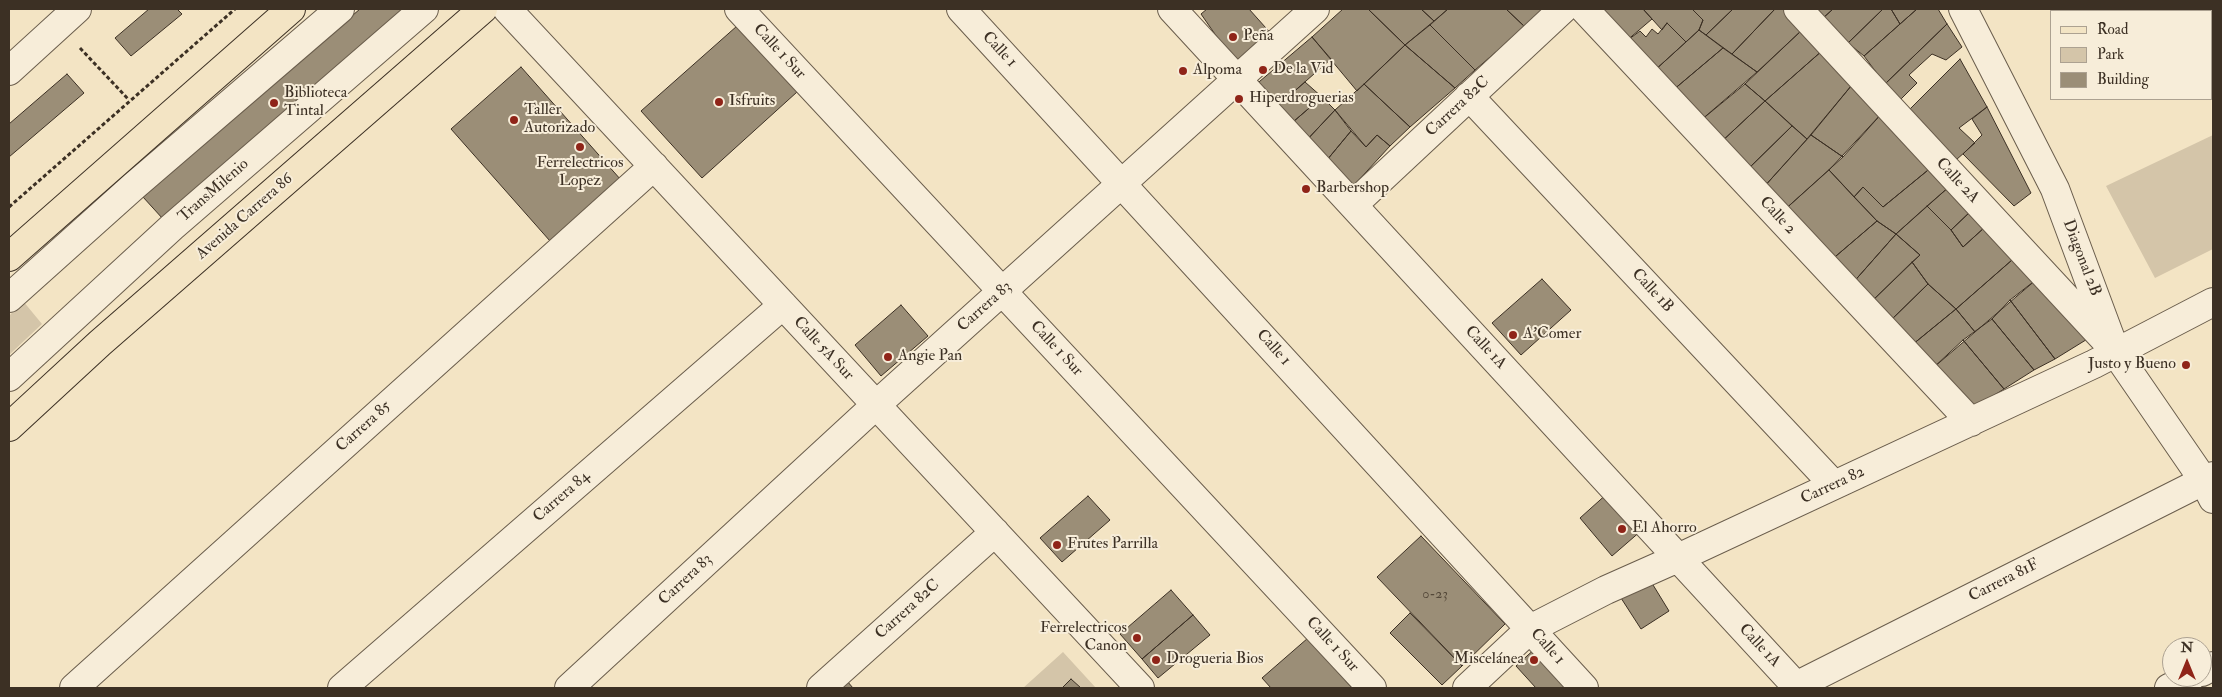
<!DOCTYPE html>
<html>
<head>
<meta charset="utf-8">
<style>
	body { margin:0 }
	#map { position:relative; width:2222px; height:697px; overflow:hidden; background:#f3e4c4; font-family:"IM FELL Double Pica",serif }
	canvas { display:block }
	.frame { position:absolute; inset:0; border:10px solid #3c3024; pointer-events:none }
	.legend { position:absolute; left:2050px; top:10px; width:162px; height:90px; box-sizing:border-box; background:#f7edd9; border:1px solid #aca191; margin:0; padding:6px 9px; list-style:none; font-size:15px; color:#3c3024 }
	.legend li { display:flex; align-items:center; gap:10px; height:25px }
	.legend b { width:25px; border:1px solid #aca191 }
	.north { position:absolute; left:2162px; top:637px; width:50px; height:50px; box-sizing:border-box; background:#f7edd9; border:1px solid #aca191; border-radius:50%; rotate:0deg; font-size:14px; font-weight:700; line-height:20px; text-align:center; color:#3c3024 }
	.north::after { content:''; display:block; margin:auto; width:18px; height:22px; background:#8f2418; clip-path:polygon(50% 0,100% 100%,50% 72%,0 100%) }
</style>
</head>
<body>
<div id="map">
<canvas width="2222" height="697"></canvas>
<div class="frame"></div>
<ul class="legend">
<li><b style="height:6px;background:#f3e4c4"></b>Road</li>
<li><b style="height:14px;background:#d4c5a9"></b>Park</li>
<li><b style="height:14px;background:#9b8e77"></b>Building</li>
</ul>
<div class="north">N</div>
</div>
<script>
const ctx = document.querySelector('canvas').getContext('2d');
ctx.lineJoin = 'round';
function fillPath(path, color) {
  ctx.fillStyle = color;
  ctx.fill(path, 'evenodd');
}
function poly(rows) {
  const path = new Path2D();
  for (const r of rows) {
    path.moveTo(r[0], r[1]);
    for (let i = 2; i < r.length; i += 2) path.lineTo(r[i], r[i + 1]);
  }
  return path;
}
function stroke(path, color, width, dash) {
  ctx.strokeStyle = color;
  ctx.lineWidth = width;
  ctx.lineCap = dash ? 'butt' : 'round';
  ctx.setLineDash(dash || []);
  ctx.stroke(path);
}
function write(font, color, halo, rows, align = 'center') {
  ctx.font = font + ' "IM FELL Double Pica",serif';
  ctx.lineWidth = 4;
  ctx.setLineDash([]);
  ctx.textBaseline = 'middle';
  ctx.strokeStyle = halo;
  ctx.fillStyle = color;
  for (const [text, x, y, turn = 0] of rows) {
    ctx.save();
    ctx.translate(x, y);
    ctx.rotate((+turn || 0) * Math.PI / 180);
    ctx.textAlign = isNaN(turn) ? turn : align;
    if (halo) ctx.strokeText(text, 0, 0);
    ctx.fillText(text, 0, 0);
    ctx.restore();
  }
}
fillPath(poly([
	[2213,135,2213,249,2155,278,2106,186],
	[23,301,42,324,9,355,9,316],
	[1063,652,1096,688,1023,688]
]), '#d4c5a9');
const building = poly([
	[149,9,177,9,182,14,131,56,115,38,149,9],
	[360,9,406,9,163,219,143,197,360,9],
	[1207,9,1249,9,1274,37,1240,65,1226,50,1201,14,1207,9],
	[1343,9,1368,9,1405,45,1357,91,1312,37,1343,9],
	[1368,9,1421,9,1434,21,1405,45,1368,9],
	[1421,9,1448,9,1434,21,1421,9],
	[1448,9,1506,9,1525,27,1475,70,1430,25,1448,9],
	[1506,9,1545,9,1525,27,1506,9],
	[1592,9,1643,9,1652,19,1625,42,1592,9],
	[1643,9,1692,9,1703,20,1699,30,1686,42,1667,23,1662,30,1643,9],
	[1692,9,1733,9,1706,35,1699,30,1703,20,1692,9],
	[1733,9,1775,9,1732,54,1706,35,1733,9],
	[1775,9,1785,9,1802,30,1757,72,1732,54,1775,9],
	[1814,9,1833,9,1822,19,1814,9],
	[1833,9,1883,9,1848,43,1822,19,1833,9],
	[1883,9,1891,9,1900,24,1864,56,1848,43,1883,9],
	[1891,9,1917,9,1900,24,1891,9],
	[1917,9,1938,9,1947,24,1885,84,1864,56,1917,9],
	[1667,23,1686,42,1654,71,1625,42,1640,31,1646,37,1652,29,1658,34,1667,23],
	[1947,24,1962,47,1946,60,1932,54,1909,75,1917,83,1901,99,1885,84,1947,24],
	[1430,25,1475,70,1455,88,1405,45,1430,25],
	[737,26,797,92,702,178,641,111,737,26],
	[1699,30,1723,48,1672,91,1654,71,1699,30],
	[1802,30,1823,50,1765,101,1745,84,1802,30],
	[1312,37,1331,59,1273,110,1253,87,1312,37],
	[1405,45,1455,88,1410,127,1364,84,1405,45],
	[1723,48,1757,72,1700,121,1672,91,1723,48],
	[1823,50,1856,80,1807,139,1765,101,1823,50],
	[1960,59,1987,107,1959,128,1975,143,1956,160,1910,109,1960,59],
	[521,67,621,180,550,241,451,129,521,67],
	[67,74,84,93,9,157,9,124,67,74],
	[1856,80,1883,112,1843,157,1811,135,1856,80],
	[1305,82,1322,97,1286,128,1273,110,1305,82],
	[1364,84,1410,127,1390,146,1377,135,1366,147,1335,110,1364,84],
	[1745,84,1765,101,1719,144,1700,121,1745,84],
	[1322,97,1335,110,1304,143,1286,128,1322,97],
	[1765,101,1792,126,1745,172,1719,144,1765,101],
	[1987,107,2031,193,2014,206,1963,154,1982,135,1972,119,1987,107],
	[1335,110,1351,131,1322,166,1304,143,1335,110],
	[1883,112,1933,166,1883,207,1863,187,1854,197,1829,170,1883,112],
	[1792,126,1807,139,1763,188,1745,172,1792,126],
	[1351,131,1366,147,1377,135,1390,146,1345,195,1322,166,1351,131],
	[1811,135,1843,157,1781,213,1763,188,1811,135],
	[1933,166,1950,186,1896,234,1877,221,1854,197,1863,187,1883,207,1933,166],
	[1829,170,1877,221,1829,262,1781,213,1829,170],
	[1950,186,1971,211,1951,230,1927,206,1950,186],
	[1927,206,1951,230,1963,247,1985,227,2012,260,1956,309,1928,284,1912,262,1920,255,1896,234,1927,206],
	[1971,211,1985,227,1963,247,1951,230,1971,211],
	[1877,221,1896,234,1851,285,1829,262,1877,221],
	[1896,234,1920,255,1869,304,1851,285,1896,234],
	[2012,260,2037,279,1975,332,1956,309,2012,260],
	[1912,262,1928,284,1888,323,1869,304,1912,262],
	[1542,279,1571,310,1521,355,1492,323,1542,279],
	[2037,279,2089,338,2055,359,2010,300,2037,279],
	[1928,284,1956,309,1912,345,1888,323,1928,284],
	[2010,300,2055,359,2034,370,1992,319,2010,300],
	[901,305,928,336,881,376,855,345,901,305],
	[1956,309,1975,332,1933,368,1912,345,1956,309],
	[1992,319,2034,370,2004,389,1963,340,1992,319],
	[1963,340,2004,389,1972,409,1933,368,1963,340],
	[1609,492,1642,530,1612,556,1580,518,1609,492],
	[1088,496,1110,520,1062,562,1040,538,1088,496],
	[1421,536,1505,624,1462,666,1377,577,1421,536],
	[1650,580,1669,611,1641,629,1621,598,1650,580],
	[1171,590,1193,615,1142,659,1120,634,1171,590],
	[1410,613,1462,666,1442,685,1390,633,1410,613],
	[1193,615,1210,635,1158,678,1142,659,1193,615],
	[1308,638,1352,688,1271,688,1262,678,1308,638],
	[1538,646,1566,688,1536,688,1516,666,1538,646],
	[1071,679,1081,688,1062,688,1071,679],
	[847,681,853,688,839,688,847,681]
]);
fillPath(building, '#9b8e77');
stroke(building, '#3c3024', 1);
const minor = poly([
	[507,9,1140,688],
	[739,9,1372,688],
	[961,9,1584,688],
	[1172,9,1798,688],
	[1584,9,1971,422],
	[1798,9,2107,342],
	[1963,9,2055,189,2116,353,2204,481,2213,499],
	[9,71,77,9],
	[1469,96,1834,485],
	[1353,205,1563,9],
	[9,298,134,186,340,9],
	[9,377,172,227,424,9],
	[2202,672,2213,666],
	[1796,686,2213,476],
	[74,688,654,166],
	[342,688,783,305],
	[569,688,876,405,1315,9],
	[821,688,995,532],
	[1467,688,1530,629,1606,590,1678,558,2094,364,2213,302],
	[2169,688,2191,677]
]);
const major = poly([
	[9,257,291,9],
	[9,427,100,343,483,9]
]);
stroke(minor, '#6a5d4c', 30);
stroke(major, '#3c3024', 30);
stroke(poly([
	[80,48,129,100],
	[9,207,235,9]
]), '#3c3024', 3, [4, 2.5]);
stroke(minor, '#f7edd9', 28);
stroke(major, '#f3e4c4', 28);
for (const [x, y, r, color] of [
	[1233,37,5,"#8f2418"],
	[1263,70,5,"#8f2418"],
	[1183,71,5,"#8f2418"],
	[1239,99,5,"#8f2418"],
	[719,102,5,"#8f2418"],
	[274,103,5,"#8f2418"],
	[514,120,5,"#8f2418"],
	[580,147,5,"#8f2418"],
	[1306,189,5,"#8f2418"],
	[1513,335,5,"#8f2418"],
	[888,357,5,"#8f2418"],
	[2186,365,5,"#8f2418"],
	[1622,529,5,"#8f2418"],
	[1057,545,5,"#8f2418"],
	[1137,638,5,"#8f2418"],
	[1156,660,5,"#8f2418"],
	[1534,660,5,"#8f2418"]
]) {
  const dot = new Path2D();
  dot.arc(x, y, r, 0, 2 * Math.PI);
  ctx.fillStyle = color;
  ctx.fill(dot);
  stroke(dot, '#f7edd9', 2);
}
write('14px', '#544839', null, [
	["0-23",1435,595]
]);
write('16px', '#3c3024', '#f7edd9', [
	["Peña",1243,37],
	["De la Vid",1273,70],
	["Alpoma",1193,71],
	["Biblioteca",284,94],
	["Tintal",284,112],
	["Hiperdroguerias",1249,99],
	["Isfruits",729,102],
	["Taller",524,111],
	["Autorizado",524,129],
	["Ferrelectricos",580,164,"center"],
	["Lopez",580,182,"center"],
	["Barbershop",1316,189],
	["A'Comer",1523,335],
	["Angie Pan",898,357],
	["Justo y Bueno",2176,365,"right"],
	["El Ahorro",1632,529],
	["Frutes Parrilla",1067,545],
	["Ferrelectricos",1127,629,"right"],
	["Canon",1127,647,"right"],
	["Drogueria Bios",1166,660],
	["Miscelánea",1524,660,"right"]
], 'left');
write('16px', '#3c3024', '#f7edd9', [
	["Calle 1",999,50,47],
	["Calle 1 Sur",779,52,47],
	["Carrera 82C",1458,107,-43],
	["Calle 2A",1957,181,47],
	["TransMilenio",214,191,-41],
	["Calle 2",1777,216,47],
	["Avenida Carrera 86",245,217,-41],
	["Diagonal 2B",2081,258,69],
	["Calle 1B",1652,291,47],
	["Carrera 83",985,307,-42],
	["Calle 1",1273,348,48],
	["Calle 1A",1485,348,47],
	["Calle 5A Sur",823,349,47],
	["Calle 1 Sur",1056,349,47],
	["Carrera 85",364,427,-42],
	["Carrera 82",1833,486,-25],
	["Carrera 84",562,497,-41],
	["Carrera 83",686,580,-43],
	["Carrera 81F",2004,581,-27],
	["Carrera 82C",908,610,-42],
	["Calle 1 Sur",1332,645,47],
	["Calle 1A",1759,646,47],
	["Calle 1",1547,647,48]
]);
</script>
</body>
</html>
